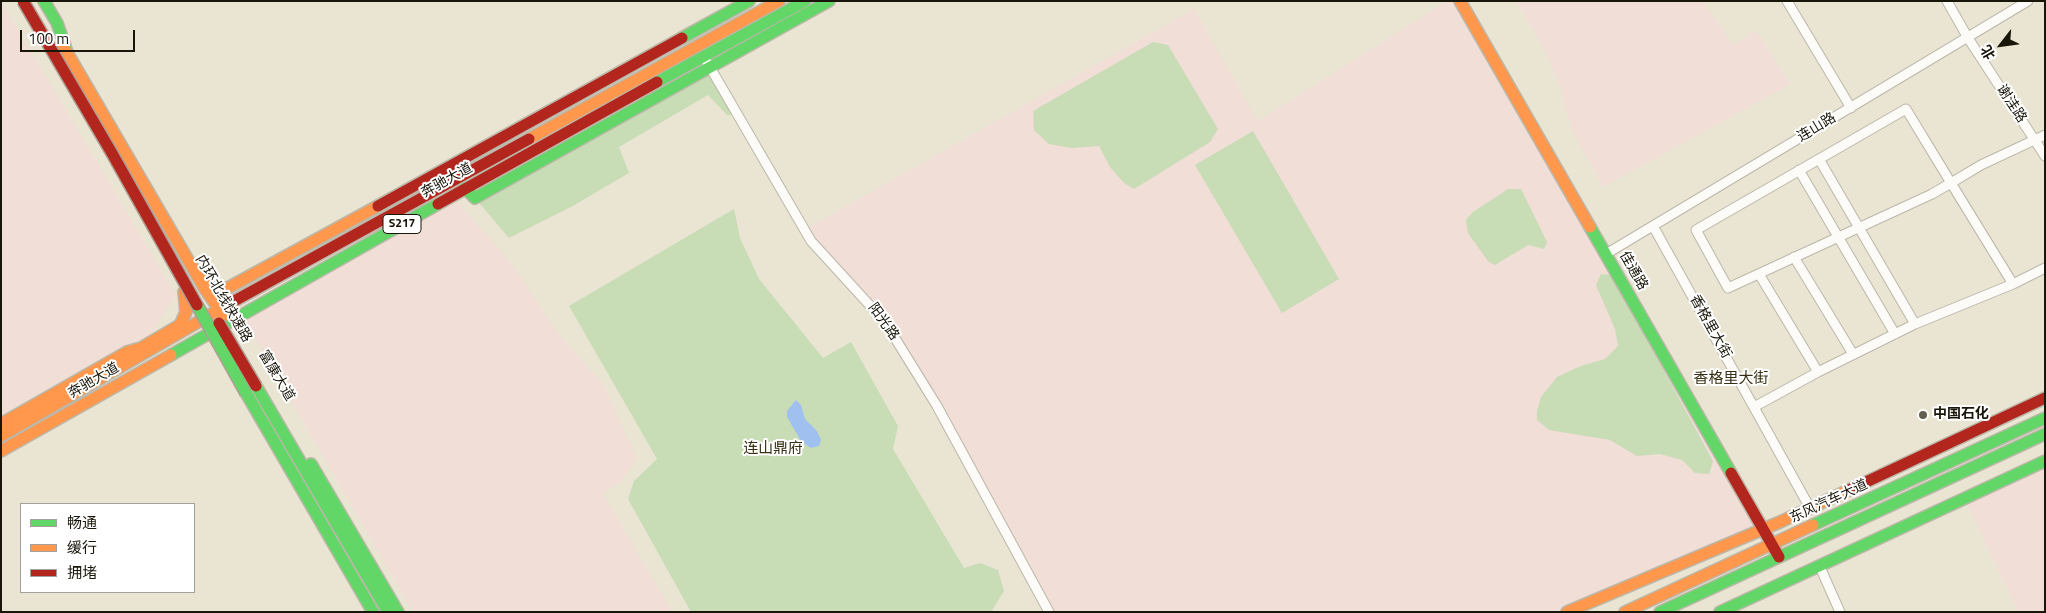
<!DOCTYPE html>
<html>
<head>
<meta charset="utf-8">
<style>
	body { margin:0 }
	#map { position:relative; width:2046px; height:613px; overflow:hidden; background:#eae5d3; font-family:"Titillium Web","Noto Sans SC",sans-serif }
	canvas { display:block }
	.frame { position:absolute; inset:0; border:2px solid #181509; pointer-events:none }
	.legend { position:absolute; left:20px; top:503px; width:175px; height:90px; box-sizing:border-box; background:#fff; border:1px solid #a3a19d; margin:0; padding:6px 9px; list-style:none; font-size:15px; color:#181509 }
	.legend li { display:flex; align-items:center; gap:10px; height:25px }
	.legend b { width:25px; border:1px solid #a3a19d }
	.north { position:absolute; left:1976px; top:20px; width:50px; height:50px; -webkit-text-stroke:4px #fff; paint-order:stroke; rotate:240deg; font-size:14px; font-weight:700; line-height:20px; text-align:center; color:#181509 }
	.north::after { content:''; display:block; margin:auto; width:18px; height:22px; background:#181509; clip-path:polygon(50% 0,100% 100%,50% 72%,0 100%) }
	.scale { position:absolute; left:20px; top:30px; width:115px; height:22px; box-sizing:border-box; border:2px solid #181509; border-top:0; padding-left:6px; font-size:15px; line-height:18px; white-space:nowrap; color:#181509; -webkit-text-stroke:4px #fff; paint-order:stroke }
</style>
</head>
<body>
<div id="map">
<canvas width="2046" height="613"></canvas>
<div class="frame"></div>
<ul class="legend">
<li><b style="height:6px;background:#63d668"></b>畅通</li>
<li><b style="height:6px;background:#ff974d"></b>缓行</li>
<li><b style="height:6px;background:#b3261e"></b>拥堵</li>
</ul>
<div class="north">北</div>
<div class="scale">100 m</div>
</div>
<script>
const ctx = document.querySelector('canvas').getContext('2d');
ctx.lineJoin = 'round';
function fillPath(path, color) {
  ctx.fillStyle = color;
  ctx.fill(path, 'evenodd');
}
function poly(rows) {
  const path = new Path2D();
  for (const r of rows) {
    path.moveTo(r[0], r[1]);
    for (let i = 2; i < r.length; i += 2) path.lineTo(r[i], r[i + 1]);
  }
  return path;
}
function stroke(path, color, width, dash) {
  ctx.strokeStyle = color;
  ctx.lineWidth = width;
  ctx.lineCap = dash ? 'butt' : 'round';
  ctx.setLineDash(dash || []);
  ctx.stroke(path);
}
function write(font, color, halo, rows, align = 'center') {
  ctx.font = font + ' "Titillium Web","Noto Sans SC",sans-serif';
  ctx.lineWidth = 4;
  ctx.setLineDash([]);
  ctx.textBaseline = 'middle';
  ctx.strokeStyle = halo;
  ctx.fillStyle = color;
  for (const [text, x, y, turn = 0] of rows) {
    ctx.save();
    ctx.translate(x, y);
    ctx.rotate((+turn || 0) * Math.PI / 180);
    ctx.textAlign = isNaN(turn) ? turn : align;
    if (halo) ctx.strokeText(text, 0, 0);
    ctx.fillText(text, 0, 0);
    ctx.restore();
  }
}
fillPath(poly([
	[1,1,176,295,148,339,1,417],
	[1447,1,1460,1,1764,529,1567,612,1049,612,881,316,804,230,1194,9,1258,121],
	[1516,1,1710,1,1705,4,1734,45,1756,30,1791,84,1603,187,1571,128,1560,85,1543,47],
	[457,201,513,265,557,332,603,384,637,458,620,483,603,493,672,612,413,612,245,321],
	[2045,461,2045,612,2018,612,1965,499]
]), '#f0ded7');
fillPath(poly([
	[1153,42,1168,45,1218,129,1210,142,1134,189,1124,183,1110,167,1099,146,1071,148,1049,144,1034,130,1033,111],
	[710,66,736,111,728,116,708,95,619,147,629,173,571,207,509,238,475,198],
	[1253,131,1339,279,1282,313,1195,165],
	[1508,189,1521,189,1547,242,1544,249,1528,245,1495,265,1488,261,1468,233,1466,220,1473,212],
	[734,209,740,238,759,279,823,358,851,342,898,426,893,449,964,568,980,563,998,570,1004,591,991,612,691,612,628,499,634,481,657,459,569,306],
	[1601,274,1612,275,1713,461,1709,474,1695,473,1682,460,1660,454,1637,456,1610,440,1549,430,1537,420,1537,411,1541,397,1557,377,1581,366,1605,359,1618,346,1615,329,1596,285]
]), '#c8dcb6');
fillPath(poly([
	[796,400,801,405,805,419,817,431,821,440,819,446,811,448,801,441,787,417,787,411]
]), '#a0c1f0');
const street = poly([
	[1787,1,1851,108],
	[1947,1,1968,38,2045,156],
	[707,62,811,241,885,322,937,406,1049,612],
	[1819,159,1915,324],
	[1799,170,1895,334],
	[1653,226,1810,508],
	[1606,254,2028,1],
	[1794,257,1853,354],
	[1759,274,1818,372],
	[2013,284,1951,183,1906,109,1696,230,1728,288,1932,194,1951,183,1981,165,2045,135],
	[1754,407,1818,372,1915,324,2013,284,2045,268],
	[1820,567,1840,612]
]);
const fast = poly([
	[44,1,57,23,67,52],
	[682,38,749,1],
	[657,82,805,1],
	[465,188,475,198,829,1],
	[1590,227,1731,473],
	[171,355,438,204],
	[256,386,388,612],
	[246,393,373,612],
	[311,464,398,612],
	[1813,525,2045,418],
	[1660,612,2045,434],
	[1720,612,2045,461]
]);
const slow = poly([
	[1460,1,1590,227],
	[62,44,205,289,224,316],
	[529,139,779,1],
	[201,279,212,288,226,289,378,206],
	[1,424,127,352,141,348,180,325,186,312,184,292],
	[1,436,236,300],
	[1,451,171,355],
	[1567,612,1780,522,1849,490],
	[1625,612,1813,525]
]);
const jam = poly([
	[438,204,657,82],
	[378,206,682,38],
	[236,300,529,139],
	[1731,473,1779,557],
	[1849,490,2045,398]
]);
stroke(street, '#bbb7a9', 11);
stroke(fast, '#bbb7a9', 14);
stroke(slow, '#bbb7a9', 14);
stroke(jam, '#bbb7a9', 14);
stroke(street, '#fcfbf8', 9);
stroke(fast, '#63d668', 11);
stroke(slow, '#ff974d', 11);
stroke(jam, '#b3261e', 11);
const fastBridge = poly([
	[197,305,246,393]
]);
const jamBridge = poly([
	[23,1,113,155,197,305],
	[219,323,256,386]
]);
stroke(fastBridge, '#ae9e94', 14, []);
stroke(jamBridge, '#ae9e94', 14, []);
stroke(fastBridge, '#63d668', 11);
stroke(jamBridge, '#b3261e', 11);
for (const [x, y, r, color] of [
	[1923,415,5,"#625e50"]
]) {
  const dot = new Path2D();
  dot.arc(x, y, r, 0, 2 * Math.PI);
  ctx.fillStyle = color;
  ctx.fill(dot);
  stroke(dot, '#fff', 2);
}
for (const [x, y, w] of [
	[402,224,38]
]) {
  const box = new Path2D();
  box.roundRect(x - w / 2, y - 9.5, w, 19, 4);
  ctx.fillStyle = '#fff';
  ctx.fill(box);
  stroke(box, '#181509', 1);
}
write('bold 12px', '#181509', null, [
	["S217",402,224]
]);
write('14px', '#181509', '#fff', [
	["谢洼路",2011,104,57],
	["连山路",1817,128,-31],
	["奔驰大道",447,181,-29],
	["佳通路",1633,271,60],
	["内环北线快速路",223,299,60],
	["阳光路",883,322,54],
	["香格里大街",1710,327,61],
	["富康大道",276,376,59],
	["奔驰大道",94,381,-30],
	["东风汽车大道",1829,502,-25]
]);
write('bold 14px', '#181509', '#fff', [
	["中国石化",1933,415]
], 'left');
write('15px', '#373014', '#fff', [
	["香格里大街",1731,379],
	["连山鼎府",773,449]
]);
</script>
</body>
</html>
